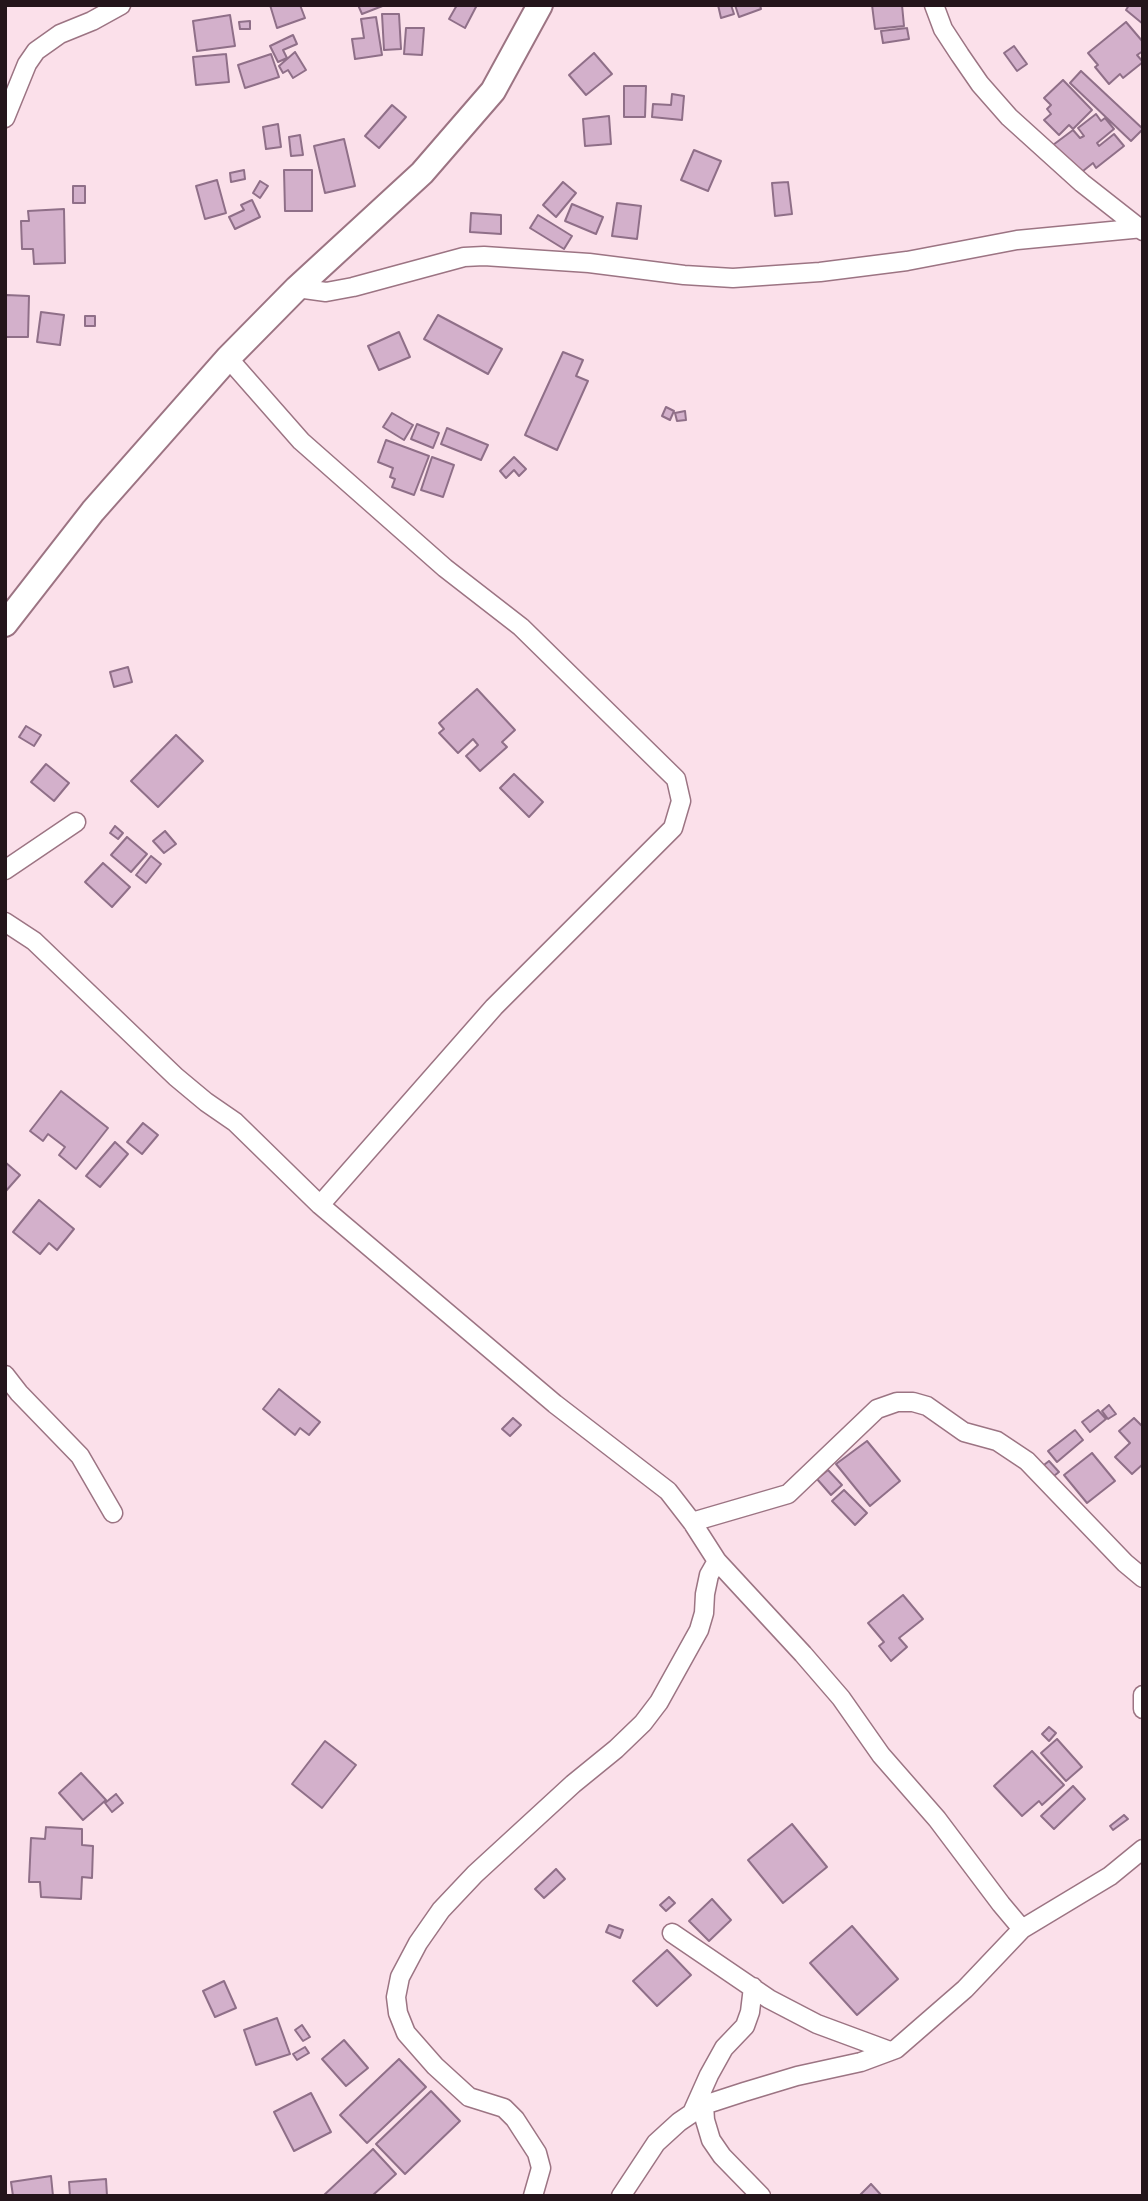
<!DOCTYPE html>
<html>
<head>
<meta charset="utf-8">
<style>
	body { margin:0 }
	#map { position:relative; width:1148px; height:2201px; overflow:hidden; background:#fbe0ea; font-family:"Titillium Web",sans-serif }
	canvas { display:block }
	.frame { position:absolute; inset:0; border:7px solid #24151b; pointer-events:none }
</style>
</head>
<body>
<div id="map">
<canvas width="1148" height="2201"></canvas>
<div class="frame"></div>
</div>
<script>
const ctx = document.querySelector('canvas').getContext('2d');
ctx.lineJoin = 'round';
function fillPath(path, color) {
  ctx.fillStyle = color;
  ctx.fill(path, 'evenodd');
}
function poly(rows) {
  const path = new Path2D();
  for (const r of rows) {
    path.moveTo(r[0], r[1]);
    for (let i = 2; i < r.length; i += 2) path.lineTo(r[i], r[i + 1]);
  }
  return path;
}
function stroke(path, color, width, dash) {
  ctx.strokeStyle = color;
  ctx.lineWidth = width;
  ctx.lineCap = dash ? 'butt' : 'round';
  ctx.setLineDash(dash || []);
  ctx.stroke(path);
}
const building = poly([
	[270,5,300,5,305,18,277,28,270,5],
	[358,5,385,5,362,14,358,5],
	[457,5,477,5,465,28,449,19,457,5],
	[718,5,731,5,734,14,721,18,718,5],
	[735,5,760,5,761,9,739,17,735,5],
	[872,5,902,5,904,26,875,29,872,5],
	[1129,5,1143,5,1143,24,1126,10,1129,5],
	[382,14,399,14,401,49,384,50,382,14],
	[230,15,235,46,197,51,193,21,230,15],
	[376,17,382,55,355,59,352,39,364,38,361,19,376,17],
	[250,21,250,29,240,29,239,22,250,21],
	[1126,22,1143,42,1143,51,1137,55,1143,62,1123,78,1120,74,1109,84,1095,67,1098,65,1088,53,1126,22],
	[406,28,424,28,422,55,404,54,406,28],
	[907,28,909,39,883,43,881,31,907,28],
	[293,35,297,44,283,50,287,58,278,62,270,46,293,35],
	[1014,46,1027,64,1017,71,1004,53,1014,46],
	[295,52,306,70,293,78,288,70,283,73,279,66,295,52],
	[594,53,612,74,586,95,569,75,594,53],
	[226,54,229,82,196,85,193,57,226,54],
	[271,54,279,77,245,88,238,65,271,54],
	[1081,71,1143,129,1131,141,1070,83,1081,71],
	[1063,80,1092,110,1073,129,1069,125,1059,135,1044,120,1051,114,1047,109,1051,105,1044,98,1063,80],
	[624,86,646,86,645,117,624,117,624,86],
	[672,94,684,96,682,120,652,117,653,104,671,105,672,94],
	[392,105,406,117,379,148,365,136,392,105],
	[1096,114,1101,121,1105,118,1114,129,1097,143,1099,146,1114,134,1124,146,1096,168,1093,163,1078,175,1053,145,1073,130,1080,138,1084,136,1078,128,1096,114],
	[609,116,611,144,585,146,583,119,609,116],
	[278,124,281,147,266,149,263,127,278,124],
	[300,135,303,155,291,156,289,137,300,135],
	[344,139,355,186,325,193,314,146,344,139],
	[694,150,721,161,708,191,681,180,694,150],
	[244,170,245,179,231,182,230,173,244,170],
	[284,170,312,170,312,211,285,211,284,170],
	[217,180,226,213,205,219,196,186,217,180],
	[260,181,268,186,260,198,253,193,260,181],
	[563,182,576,193,556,217,543,205,563,182],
	[788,182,792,214,775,216,772,183,788,182],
	[73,186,85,186,85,203,73,203,73,186],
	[252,200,260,217,235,229,229,217,244,210,241,205,252,200],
	[617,203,641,206,637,239,612,236,617,203],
	[572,204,603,217,596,234,565,221,572,204],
	[64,209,65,263,34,264,33,249,22,249,21,221,29,221,28,211,64,209],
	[471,213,501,215,501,234,470,232,471,213],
	[538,215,572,236,564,249,530,228,538,215],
	[6,295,29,296,28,337,5,337,6,295],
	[41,312,64,315,60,345,37,342,41,312],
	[438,315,502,349,488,374,424,339,438,315],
	[85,316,95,316,95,326,85,326,85,316],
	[399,332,410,357,379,370,368,346,399,332],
	[563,352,583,360,576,376,588,381,557,450,525,435,563,352],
	[666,407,674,411,670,420,662,416,666,407],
	[685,411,686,420,677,421,675,413,685,411],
	[392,413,413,425,404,440,383,427,392,413],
	[417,424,439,433,433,448,411,439,417,424],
	[447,428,488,445,481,460,441,444,447,428],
	[386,440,429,456,414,495,392,487,395,479,390,477,393,468,378,462,386,440],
	[432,457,454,465,443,497,421,490,432,457],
	[514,457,526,469,519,476,514,470,506,478,500,471,514,457],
	[128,667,132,682,114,687,110,672,128,667],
	[477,689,515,730,502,742,507,747,480,771,466,756,478,745,473,739,458,753,439,733,444,729,439,723,477,689],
	[26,726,41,735,34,746,19,737,26,726],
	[176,735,203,761,158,807,131,781,176,735],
	[46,764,69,783,54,801,31,782,46,764],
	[514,774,543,802,529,817,500,788,514,774],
	[115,826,123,833,118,839,110,833,115,826],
	[165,831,176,844,164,853,153,841,165,831],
	[127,837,147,854,131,872,111,855,127,837],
	[151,856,161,864,146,883,136,875,151,856],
	[103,863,130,887,112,907,85,882,103,863],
	[61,1091,108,1128,76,1169,59,1155,65,1147,48,1134,43,1141,30,1131,61,1091],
	[143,1123,158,1135,142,1154,127,1142,143,1123],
	[115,1142,128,1154,100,1187,86,1176,115,1142],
	[5,1162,20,1175,5,1192,5,1162],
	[39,1200,74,1229,57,1250,49,1243,40,1254,13,1232,39,1200],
	[279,1389,320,1422,309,1435,300,1428,295,1435,263,1409,279,1389],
	[1109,1405,1116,1414,1108,1419,1102,1411,1109,1405],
	[1098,1410,1106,1419,1090,1432,1082,1422,1098,1410],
	[513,1418,521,1425,510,1436,502,1429,513,1418],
	[1134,1418,1143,1427,1143,1464,1132,1474,1115,1457,1130,1443,1119,1431,1134,1418],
	[1075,1430,1083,1440,1057,1462,1048,1451,1075,1430],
	[867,1441,900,1481,870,1506,836,1464,867,1441],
	[1092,1453,1115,1481,1087,1503,1064,1475,1092,1453],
	[1049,1461,1059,1472,1050,1479,1040,1468,1049,1461],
	[828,1470,842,1485,831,1495,817,1479,828,1470],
	[844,1490,867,1513,855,1525,832,1501,844,1490],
	[903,1595,923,1619,899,1638,907,1647,891,1661,879,1646,884,1642,868,1623,903,1595],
	[1049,1727,1056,1733,1049,1741,1042,1734,1049,1727],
	[1057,1739,1082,1767,1066,1781,1041,1753,1057,1739],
	[325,1741,356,1765,322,1808,292,1784,325,1741],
	[1032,1751,1064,1785,1042,1805,1039,1801,1022,1816,994,1786,1032,1751],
	[81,1773,106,1800,83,1820,59,1793,81,1773],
	[1073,1786,1085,1799,1054,1829,1041,1816,1073,1786],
	[116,1794,123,1803,112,1812,105,1803,116,1794],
	[1124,1815,1128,1819,1113,1830,1110,1826,1124,1815],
	[792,1824,827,1867,783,1903,748,1860,792,1824],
	[46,1827,82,1829,82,1845,93,1846,92,1878,82,1877,81,1899,41,1897,40,1882,29,1882,31,1838,45,1839,46,1827],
	[556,1869,565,1879,544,1898,535,1889,556,1869],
	[669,1897,675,1903,666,1911,660,1905,669,1897],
	[712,1899,731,1920,709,1941,689,1921,712,1899],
	[609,1925,623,1930,620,1938,606,1932,609,1925],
	[852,1926,898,1979,857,2015,810,1963,852,1926],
	[667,1950,691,1975,657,2006,633,1981,667,1950],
	[224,1981,236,2008,215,2017,203,1991,224,1981],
	[277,2018,290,2054,256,2065,244,2030,277,2018],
	[302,2025,310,2037,303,2041,295,2030,302,2025],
	[344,2040,368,2068,346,2086,322,2059,344,2040],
	[305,2047,309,2053,297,2060,293,2054,305,2047],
	[399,2059,426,2087,367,2143,340,2115,399,2059],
	[431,2091,460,2121,405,2174,376,2144,431,2091],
	[311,2093,331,2132,294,2151,274,2112,311,2093],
	[373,2149,396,2174,372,2196,323,2196,373,2149],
	[51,2176,53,2196,13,2196,11,2182,51,2176],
	[106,2179,107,2196,70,2196,69,2182,106,2179],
	[871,2184,882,2196,859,2196,871,2184]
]);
fillPath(building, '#d3b0cb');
stroke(building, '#8f6f88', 2);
const street = poly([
	[934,5,943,29,960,55,980,84,1009,117,1082,183,1143,231],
	[5,118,27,64,36,51,60,34,92,21,121,5],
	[297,288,326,292,353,287,464,257,484,256,589,263,684,275,733,278,820,272,907,261,1017,240,1143,228],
	[228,358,301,441,445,568,521,627,676,779,681,801,673,828,494,1007,320,1205],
	[5,870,76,822],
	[5,922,34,941,176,1077,206,1102,235,1122,320,1205,555,1404,668,1491,692,1522,717,1561,803,1654,841,1698,881,1755,937,1819,1001,1904,1022,1929],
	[5,1375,19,1393,80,1456,113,1513],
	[692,1522,788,1494,877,1409,897,1402,913,1402,927,1406,964,1432,997,1441,1027,1461,1125,1563,1143,1578],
	[1143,1695,1143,1709],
	[672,1933,769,1999,817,2024,890,2051],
	[704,2105,705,2120,711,2140,722,2156,761,2196],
	[692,2113,709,2075,724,2048,745,2026,750,2012,753,1987],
	[533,2196,541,2168,537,2153,515,2119,504,2108,469,2097,435,2066,406,2033,398,2013,396,1997,400,1977,418,1943,441,1910,475,1874,573,1784,616,1749,643,1723,659,1702,699,1630,704,1613,705,1594,709,1575,717,1561],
	[621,2196,656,2143,679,2122,704,2105,744,2092,797,2076,861,2062,896,2049,965,1989,1022,1929,1110,1876,1143,1849]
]);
const secondary = poly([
	[5,624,93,511,228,358,297,288,422,173,493,91,540,5]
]);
stroke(street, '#9c7483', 21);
stroke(secondary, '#9c7483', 28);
stroke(street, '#fff', 18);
stroke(secondary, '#fff', 24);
</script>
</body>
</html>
